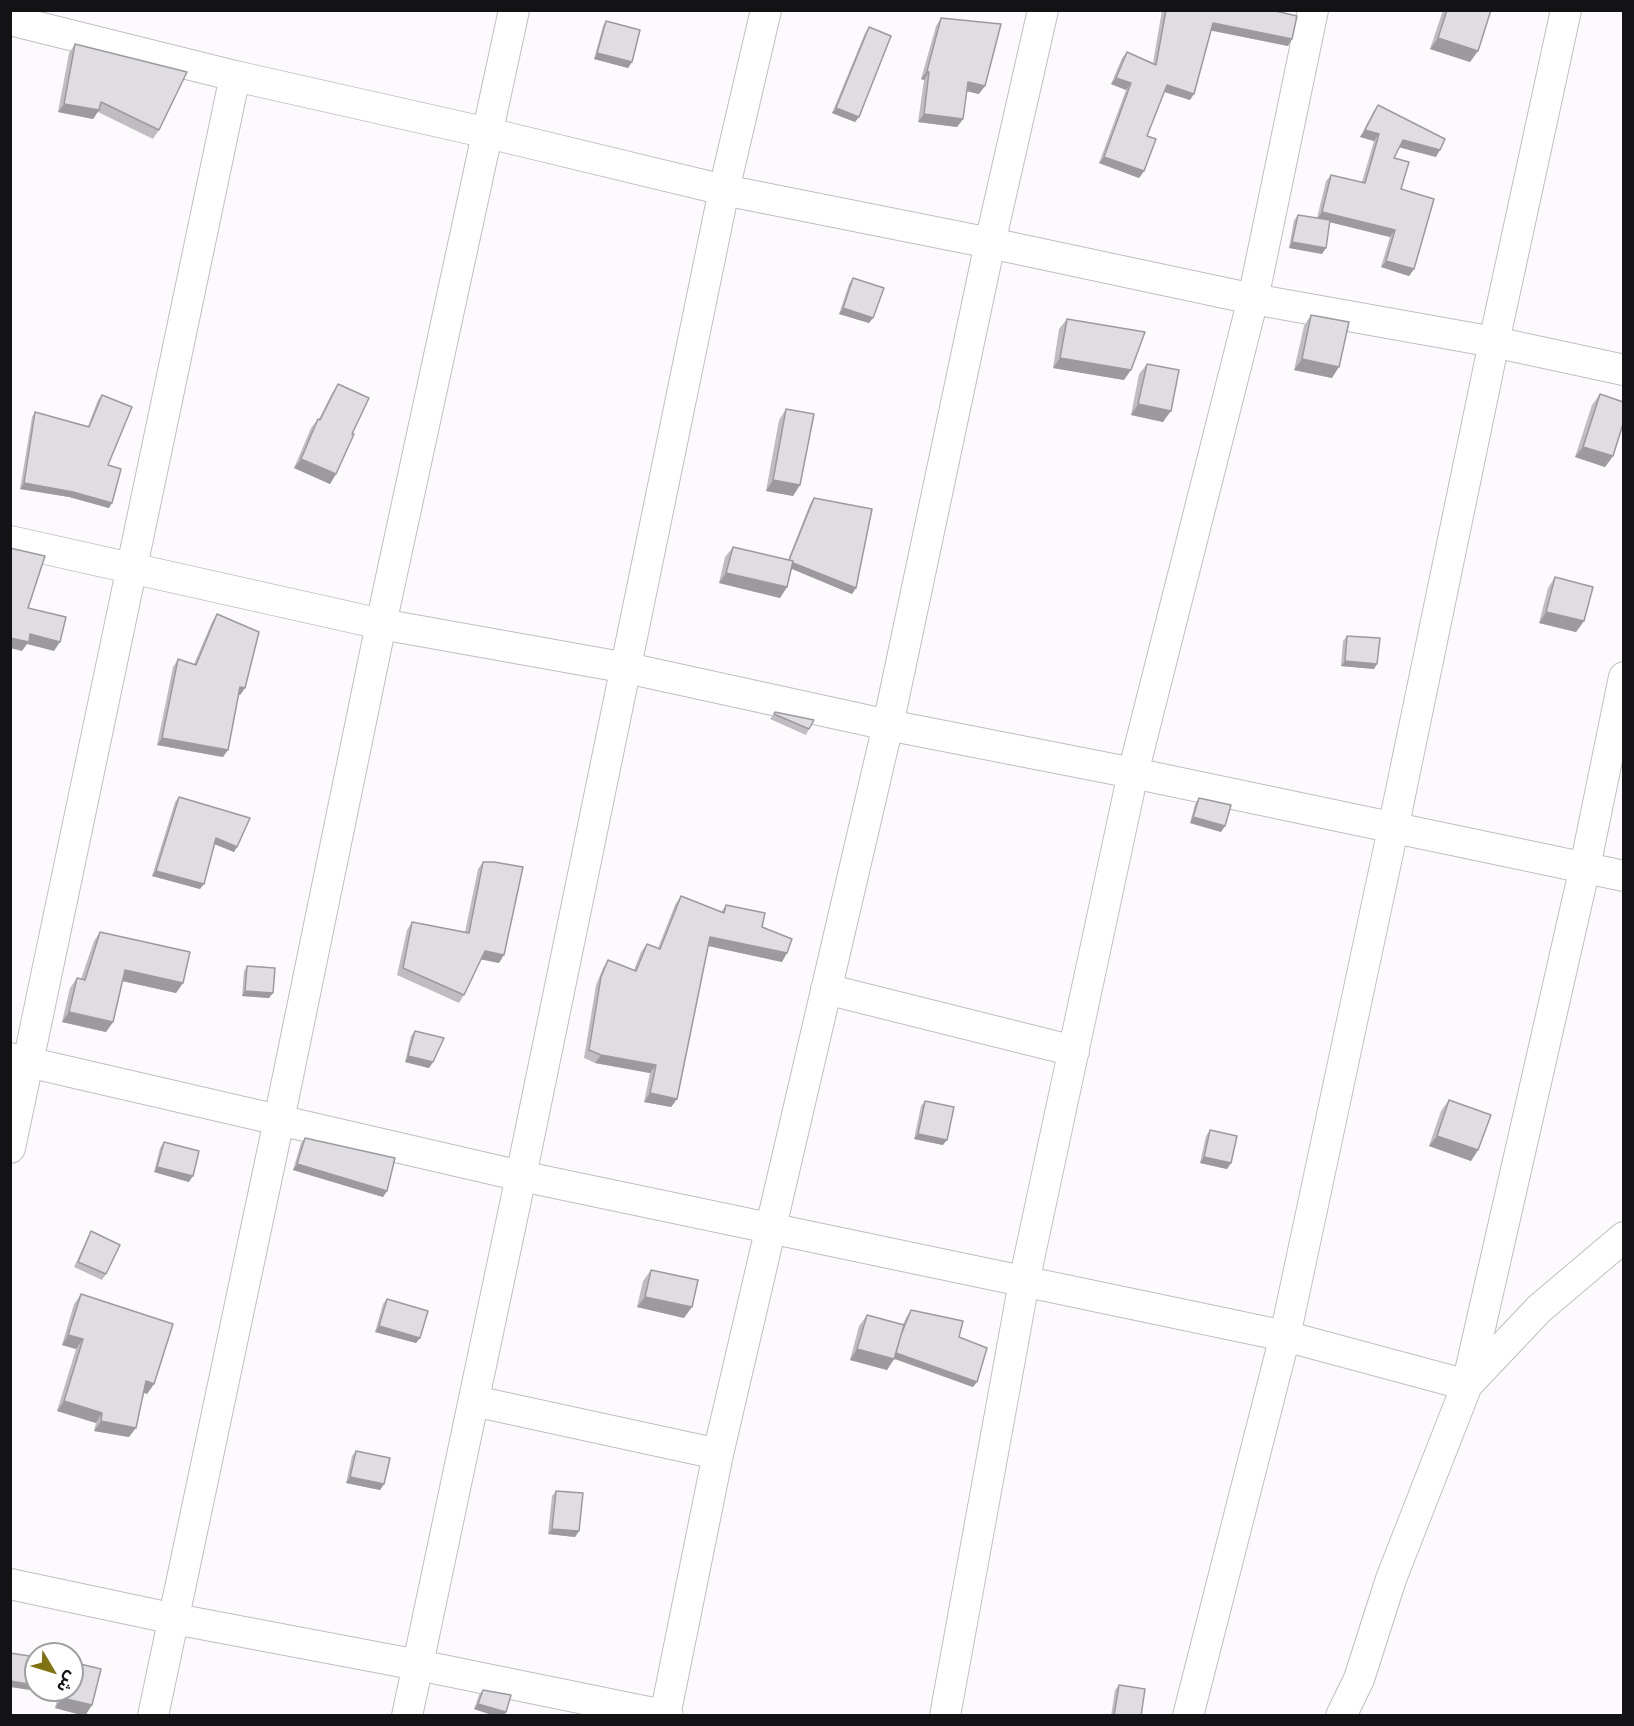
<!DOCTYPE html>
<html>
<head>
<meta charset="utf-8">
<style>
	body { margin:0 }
	#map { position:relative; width:1634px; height:1726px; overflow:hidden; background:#fdfafe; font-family:Signika,"Noto Sans Arabic",sans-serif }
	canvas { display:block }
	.frame { position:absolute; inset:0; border:12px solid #131214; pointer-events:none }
	.north { position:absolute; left:24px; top:1642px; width:60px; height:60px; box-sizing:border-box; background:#fff; border:2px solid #a1a0a1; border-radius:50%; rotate:128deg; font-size:16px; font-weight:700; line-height:24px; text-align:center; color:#131214 }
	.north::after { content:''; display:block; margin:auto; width:21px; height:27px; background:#807111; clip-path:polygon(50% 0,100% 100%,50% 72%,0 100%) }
</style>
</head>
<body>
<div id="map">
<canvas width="1634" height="1726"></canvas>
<div class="frame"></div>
<div class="north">ش</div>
</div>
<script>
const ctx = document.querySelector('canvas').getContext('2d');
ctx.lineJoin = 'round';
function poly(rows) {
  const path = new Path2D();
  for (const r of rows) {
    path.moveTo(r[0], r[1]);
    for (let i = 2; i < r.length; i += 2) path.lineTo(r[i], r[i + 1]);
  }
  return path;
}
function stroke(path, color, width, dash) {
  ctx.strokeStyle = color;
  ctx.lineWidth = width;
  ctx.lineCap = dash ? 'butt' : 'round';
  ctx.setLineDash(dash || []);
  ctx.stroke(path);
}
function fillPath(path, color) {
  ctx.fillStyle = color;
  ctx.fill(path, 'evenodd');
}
const street = poly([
	[10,20,235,76,488,133,724,190,990,243,1253,299,1494,342,1624,370],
	[10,541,381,624,627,668,888,725,1133,773,1624,876],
	[826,989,1074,1051],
	[10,1058,521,1176,1285,1336,1467,1385,1539,1309,1624,1237],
	[10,1148,235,76],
	[474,1401,718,1454],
	[10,1584,175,1619,418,1665,668,1716],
	[153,1716,279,1120,381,624,514,10],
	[407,1716,521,1176,724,190,766,10],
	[665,1716,718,1454,888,725,990,243,1043,10],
	[945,1716,1024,1282,1133,773,1253,299,1313,10],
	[1188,1716,1285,1336,1393,829,1494,342,1566,10],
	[1341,1716,1359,1679,1391,1579,1467,1385,1585,867,1624,677]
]);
stroke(street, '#c1bec4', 32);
stroke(street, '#fff', 30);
fillPath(poly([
	[1162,10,1271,10,1292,39,1288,46,1211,30,1190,100,1164,92,1147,136,1144,171,1139,178,1099,163,1126,90,1111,84,1122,58,1127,52,1153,63],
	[1443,10,1491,10,1478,51,1470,62,1430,49],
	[941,18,979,94,966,91,963,119,957,127,918,122,924,80,921,79,936,26],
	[606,21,632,62,628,68,594,59,603,26],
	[869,27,859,117,855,122,832,113,865,33],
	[75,44,159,130,153,139,98,112,93,119,58,112,69,53],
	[1378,105,1436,157,1399,147,1394,158,1401,189,1414,269,1409,276,1381,267,1390,237,1330,222,1322,254,1289,248,1294,220,1298,215,1317,218,1326,181,1331,175,1362,182,1374,141,1360,137,1373,112],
	[853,278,869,323,839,314,849,284],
	[1311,315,1332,378,1294,370,1304,326],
	[1067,319,1124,380,1053,368,1059,329],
	[1147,364,1163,422,1131,415,1139,374],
	[338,384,352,434,336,474,330,484,294,468,311,428,318,419,319,419,332,393],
	[1600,394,1613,456,1605,467,1575,457,1592,405],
	[102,395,108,465,109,508,69,497,20,489,32,417,35,412,88,426,98,400],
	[786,409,800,485,793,496,766,491,779,420],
	[814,498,856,588,852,594,792,569,787,587,780,598,719,583,725,557,733,547,788,560,810,504],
	[1555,577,1584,621,1576,632,1539,623,1548,588],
	[217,614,245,688,240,695,239,695,223,757,157,745,173,667,178,659,194,664,212,622],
	[1347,636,1374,669,1341,666,1343,641],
	[775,712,809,729,806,735,770,719],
	[179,797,237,847,234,852,214,844,200,889,152,876,175,802],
	[1199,798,1221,832,1190,823,1195,804],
	[483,862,499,963,481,959,464,995,459,1003,397,975,407,930,412,922,465,932,478,869],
	[681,896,721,912,726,905,762,927,782,962,708,946,677,1099,671,1107,644,1102,650,1073,595,1063,584,1058,596,985,603,968,608,960,634,970,641,952,647,944,658,948,675,905],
	[100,932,183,983,176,993,122,981,113,1022,106,1032,62,1022,70,988,77,978,81,979,94,941],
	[247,966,269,998,242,996,244,971],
	[415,1031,433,1062,429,1068,405,1062,411,1036],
	[1449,1100,1478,1150,1471,1161,1429,1146,1441,1111],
	[925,1101,943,1145,914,1139,921,1106],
	[1210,1130,1231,1163,1227,1169,1200,1163,1206,1136],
	[305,1138,387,1191,383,1197,293,1170,301,1143],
	[164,1142,189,1182,154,1172,160,1148],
	[91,1231,106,1274,102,1280,74,1267,88,1237],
	[651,1270,684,1318,637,1307,643,1281],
	[81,1294,154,1384,147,1394,143,1392,129,1437,94,1431,96,1423,57,1411,76,1349,62,1345,74,1304],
	[387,1299,420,1338,416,1343,375,1332,383,1304],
	[911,1310,959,1337,973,1387,894,1359,887,1370,850,1360,859,1326,867,1315,903,1324,907,1316],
	[356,1451,384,1484,380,1490,346,1483,352,1456],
	[556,1491,579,1531,575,1537,548,1534,552,1496],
	[1119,1685,1141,1716,1111,1716,1115,1690],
	[59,1690,72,1690,85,1716,55,1708],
	[483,1690,506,1712,504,1716,495,1716,474,1709,479,1695]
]), '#c0bdc2');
fillPath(poly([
	[1213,23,1292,39,1288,46,1208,30],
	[1438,38,1478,51,1470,62,1430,49],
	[597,53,632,62,628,68,594,59],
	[927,71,929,72,924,80,921,79],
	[1116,78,1131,83,1126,90,1111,84],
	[968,82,985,86,979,94,962,90],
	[1167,85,1194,94,1190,100,1162,91],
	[64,104,99,110,93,119,58,112],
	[836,108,859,117,855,122,832,113],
	[924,114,963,119,957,127,918,122],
	[1365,130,1379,134,1374,141,1360,137],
	[1403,140,1440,150,1436,157,1398,147],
	[1104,157,1144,171,1139,178,1099,163],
	[1322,212,1395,230,1390,237,1317,219],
	[1292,242,1326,248,1322,254,1289,248],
	[1386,261,1414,269,1409,276,1381,267],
	[843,308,873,318,869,323,839,314],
	[1060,358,1131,370,1124,380,1053,368],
	[1302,359,1339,367,1332,378,1294,370],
	[1138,404,1171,411,1163,422,1131,415],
	[1583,447,1613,456,1605,467,1575,457],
	[301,459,336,474,330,484,294,468],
	[773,480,800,485,793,496,766,491],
	[24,483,73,492,112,503,109,508,69,497,20,489],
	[789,561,856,588,852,594,785,566],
	[726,573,787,587,780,598,719,583],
	[1546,612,1584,621,1576,632,1539,623],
	[30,634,60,642,54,651,27,644,22,651,10,648,10,638],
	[1345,661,1377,664,1374,669,1341,666],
	[240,687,245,688,240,695,235,694],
	[162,738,228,750,223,757,157,745],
	[1193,817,1225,826,1221,832,1190,823],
	[216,838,237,847,234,852,212,843],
	[156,871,204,884,200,889,152,876],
	[710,937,787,953,782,962,704,945],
	[485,951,504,955,499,963,479,959],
	[125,970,183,983,176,993,118,980],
	[245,991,273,993,269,998,242,996],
	[69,1012,113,1022,106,1032,62,1022],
	[601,1055,656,1065,650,1073,595,1063],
	[408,1056,433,1062,429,1068,405,1062],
	[650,1093,677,1099,671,1107,644,1102],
	[918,1134,947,1140,943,1145,914,1139],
	[1437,1136,1478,1150,1471,1161,1429,1146],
	[1204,1157,1231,1163,1227,1169,1200,1163],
	[297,1164,387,1191,383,1197,293,1170],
	[157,1167,193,1176,189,1182,154,1172],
	[645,1297,692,1307,684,1318,637,1307],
	[379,1326,420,1338,416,1343,375,1332],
	[68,1335,83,1339,76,1349,62,1345],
	[857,1349,894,1359,887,1370,850,1360],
	[894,1352,977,1382,973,1387,890,1357],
	[146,1381,154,1384,147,1394,139,1391],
	[64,1401,102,1413,96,1423,57,1411],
	[101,1421,136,1428,129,1437,94,1431],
	[350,1477,384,1484,380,1490,346,1483],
	[552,1529,579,1531,575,1537,548,1534],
	[10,1681,34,1685,30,1690,10,1687],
	[62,1698,92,1705,85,1716,55,1708],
	[478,1704,506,1712,504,1716,495,1716,474,1709]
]), '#9c9a9e');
const building = poly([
	[1166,10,1271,10,1297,16,1292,39,1213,23,1194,94,1167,85,1147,136,1156,139,1144,171,1104,157,1131,83,1116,78,1127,52,1156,65,1166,10],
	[1447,10,1491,10,1478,51,1438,38,1447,10],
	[941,18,1001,24,985,86,968,82,963,119,924,114,929,72,927,71,941,18],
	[606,21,640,30,632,62,597,53,606,21],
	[869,27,891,36,859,117,836,108,869,27],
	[75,44,187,72,159,130,101,102,99,110,64,104,75,44],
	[1378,105,1445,139,1440,150,1403,140,1394,158,1409,162,1401,189,1434,199,1414,269,1386,261,1395,230,1322,212,1331,175,1365,183,1379,134,1365,130,1378,105],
	[1298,215,1330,220,1326,248,1292,242,1298,215],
	[853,278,884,288,873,318,843,308,853,278],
	[1311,315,1349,322,1339,367,1302,359,1311,315],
	[1067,319,1145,332,1131,370,1060,358,1067,319],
	[1147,364,1179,370,1171,411,1138,404,1147,364],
	[338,384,369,398,352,434,354,434,336,474,301,459,318,419,320,420,338,384],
	[1600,394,1623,402,1623,424,1613,456,1583,447,1600,394],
	[102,395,132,407,108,465,121,469,112,503,73,492,24,483,35,412,89,427,102,395],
	[786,409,814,414,800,485,773,480,786,409],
	[814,498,872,509,856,588,793,563,793,561,789,560,814,498],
	[733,547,793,561,787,587,726,573,733,547],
	[10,548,45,556,28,608,66,617,60,642,30,634,29,642,10,638,10,548],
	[1555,577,1593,587,1584,621,1546,612,1555,577],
	[217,614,259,632,245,688,240,687,228,750,162,738,178,659,196,665,217,614],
	[1347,636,1380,638,1377,664,1345,661,1347,636],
	[775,712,814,720,809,729,774,714,775,712],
	[179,797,250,818,237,847,216,838,204,884,156,871,179,797],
	[1199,798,1231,805,1225,826,1193,817,1199,798],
	[483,862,494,862,523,867,504,955,485,951,464,995,403,968,412,922,469,933,483,862],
	[681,896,724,913,726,905,765,913,762,927,792,939,787,953,710,937,677,1099,650,1093,656,1065,601,1055,589,1050,601,977,608,960,636,971,647,944,660,949,681,896],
	[100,932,190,952,183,983,125,970,113,1022,69,1012,77,978,85,980,100,932],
	[247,966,275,968,273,993,245,991,247,966],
	[415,1031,444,1038,433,1062,408,1056,415,1031],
	[1449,1100,1491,1115,1478,1150,1437,1136,1449,1100],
	[925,1101,954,1107,947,1140,918,1134,925,1101],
	[1210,1130,1237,1136,1231,1163,1204,1157,1210,1130],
	[305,1138,395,1158,387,1191,297,1164,305,1138],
	[164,1142,199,1151,193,1176,157,1167,164,1142],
	[91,1231,120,1245,106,1274,78,1262,91,1231],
	[651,1270,698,1280,692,1307,645,1297,651,1270],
	[81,1294,173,1324,154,1384,146,1381,136,1428,101,1421,102,1413,64,1401,83,1339,68,1335,81,1294],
	[387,1299,428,1311,420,1338,379,1326,387,1299],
	[911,1310,963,1321,959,1337,987,1348,977,1382,896,1353,901,1335,911,1310],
	[867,1315,904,1325,894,1359,857,1349,867,1315],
	[356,1451,390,1458,384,1484,350,1477,356,1451],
	[556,1491,583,1493,579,1531,552,1529,556,1491],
	[10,1653,36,1657,36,1680,34,1685,10,1681,10,1653],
	[72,1662,101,1669,92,1705,62,1698,64,1690,72,1690,72,1662],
	[1119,1685,1145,1689,1141,1716,1114,1716,1119,1685],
	[483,1690,511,1695,506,1712,478,1704,483,1690]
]);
fillPath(building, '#dfdce2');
stroke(building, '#9c9a9e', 1.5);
</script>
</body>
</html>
